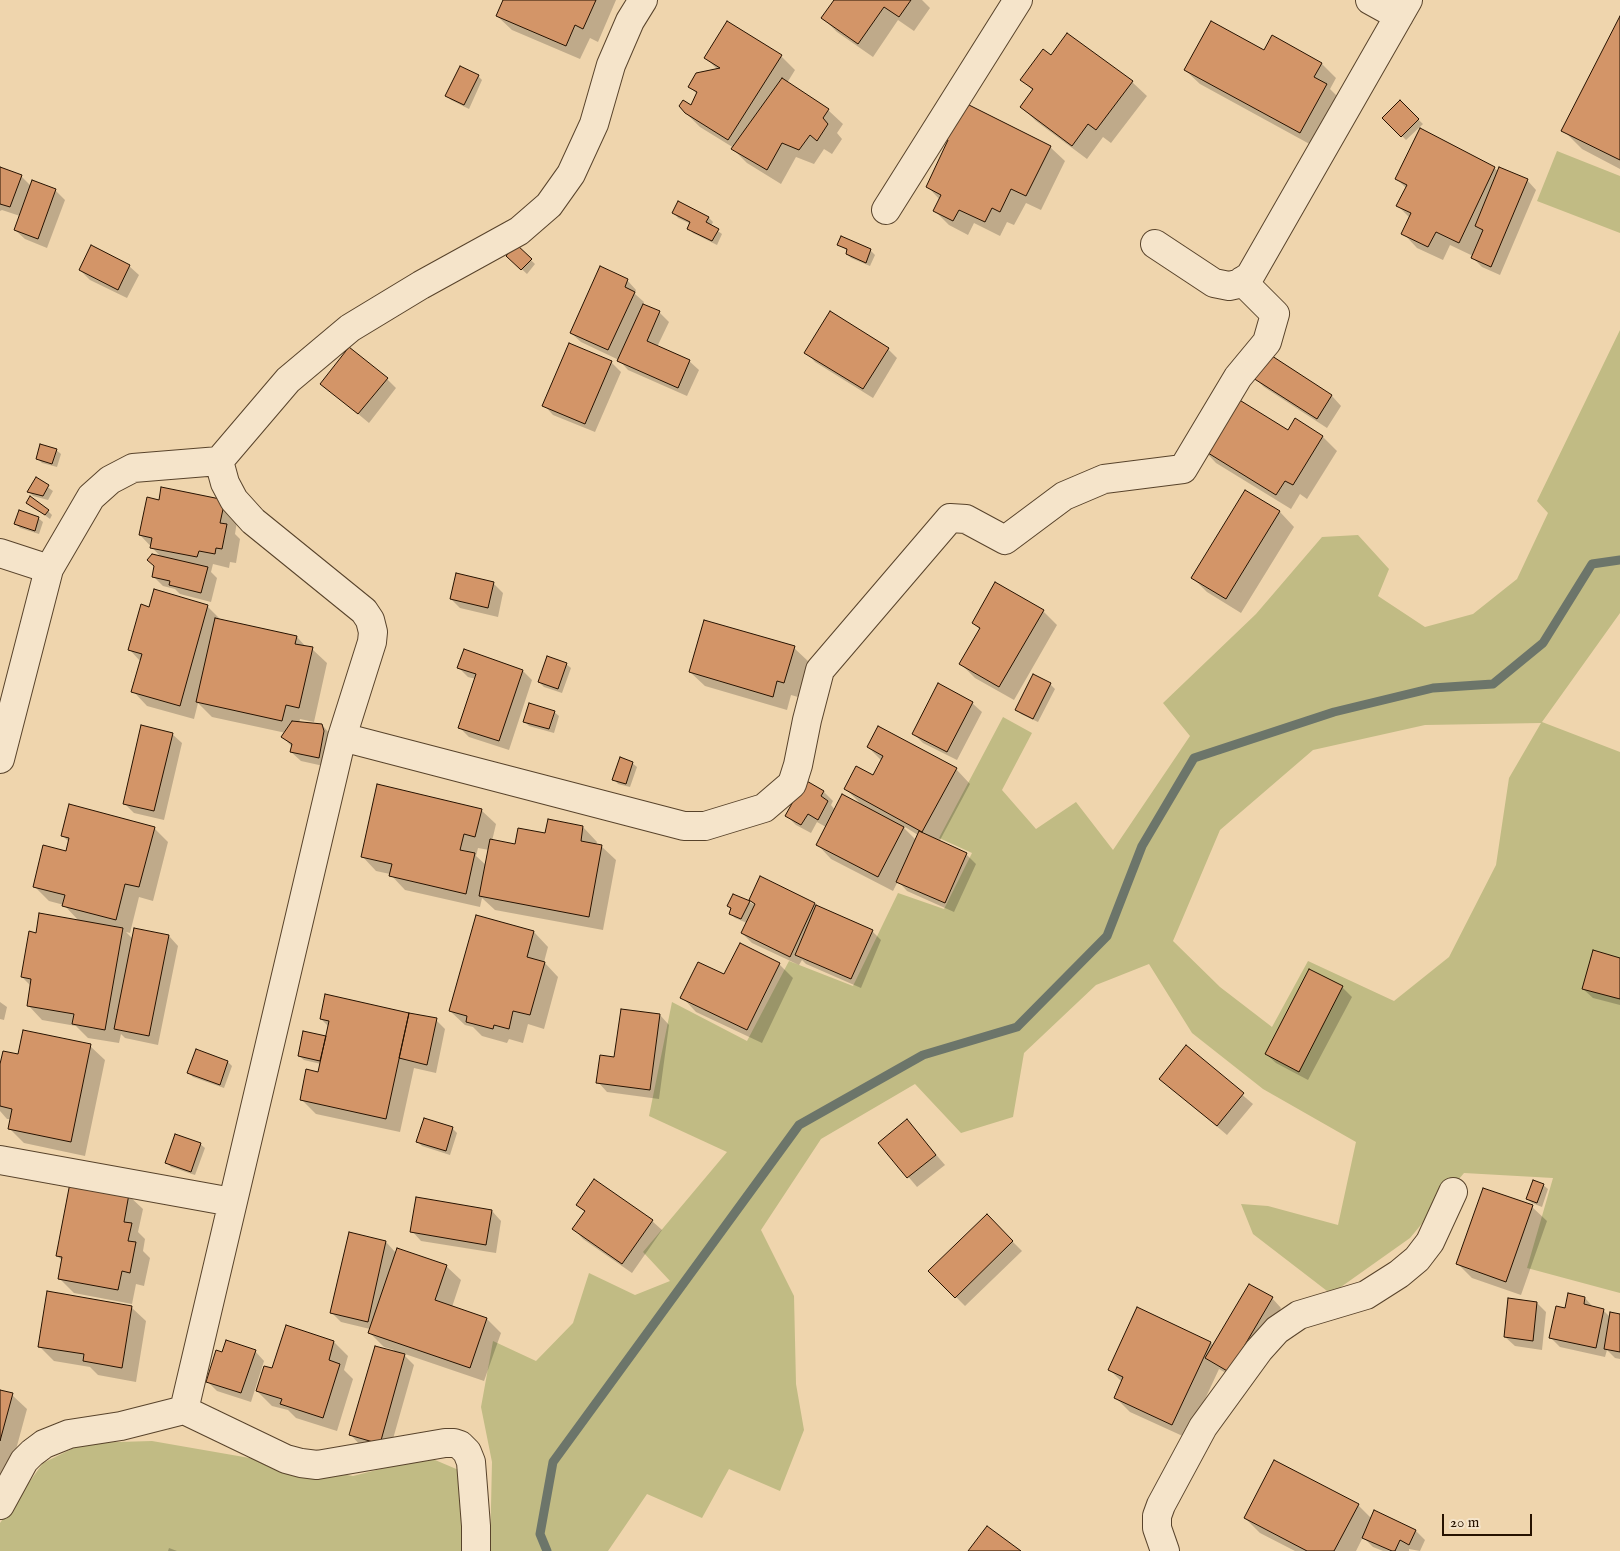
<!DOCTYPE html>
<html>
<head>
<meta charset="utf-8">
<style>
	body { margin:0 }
	#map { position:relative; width:1620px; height:1551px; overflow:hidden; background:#efd5ad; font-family:"IM FELL English",serif }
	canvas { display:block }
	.scale { position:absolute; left:1442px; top:1514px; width:90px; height:22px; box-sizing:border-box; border:2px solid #261200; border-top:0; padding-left:6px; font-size:15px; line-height:18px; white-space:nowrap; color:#261200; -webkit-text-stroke:4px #f5e4ca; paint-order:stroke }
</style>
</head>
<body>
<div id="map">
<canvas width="1620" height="1551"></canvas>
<div class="scale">20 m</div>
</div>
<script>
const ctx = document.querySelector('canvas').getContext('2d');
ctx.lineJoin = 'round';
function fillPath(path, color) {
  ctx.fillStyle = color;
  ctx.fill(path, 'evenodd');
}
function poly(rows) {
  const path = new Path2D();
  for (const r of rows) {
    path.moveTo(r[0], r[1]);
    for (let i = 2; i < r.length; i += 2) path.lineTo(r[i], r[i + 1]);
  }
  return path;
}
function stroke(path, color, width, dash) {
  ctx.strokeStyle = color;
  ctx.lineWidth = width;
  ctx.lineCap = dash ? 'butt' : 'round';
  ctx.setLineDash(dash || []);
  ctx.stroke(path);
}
fillPath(poly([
	[1557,151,1620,176,1620,233,1537,201],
	[1620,330,1620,613,1542,722,1620,752,1620,1293,1527,1268,1553,1178,1464,1173,1410,1238,1331,1294,1253,1234,1241,1204,1268,1206,1338,1225,1356,1142,1263,1089,1192,1033,1149,964,1096,985,1024,1053,1013,1117,961,1133,915,1084,821,1139,761,1230,794,1296,796,1384,804,1430,780,1491,729,1469,702,1518,647,1494,608,1551,490,1551,492,1462,481,1407,493,1341,536,1361,573,1323,589,1273,635,1295,670,1281,643,1252,727,1152,649,1116,672,1002,747,1041,789,961,853,986,898,893,944,909,972,853,939,838,1003,717,1032,733,1002,790,1036,829,1076,802,1113,850,1190,736,1163,703,1256,614,1322,537,1358,535,1389,569,1378,596,1425,627,1473,614,1517,579,1548,513,1537,501],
	[1541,723,1509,778,1496,865,1449,957,1394,1001,1308,961,1272,1027,1220,987,1173,941,1220,830,1313,750,1425,725],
	[152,1441,353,1476,428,1457,461,1471,465,1551,0,1551,0,1523,43,1463,84,1443]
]), '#c1bb84');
fillPath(poly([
	[504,0,616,0,598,42,590,38,580,59,512,30,497,16],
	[835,0,922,0,930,8,914,31,898,20,873,57,837,32,823,18],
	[1620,18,1620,169,1582,149,1563,130],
	[1272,37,1322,64,1336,78,1330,89,1340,99,1315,147,1200,84,1185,70,1264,51],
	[781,56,795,70,787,83,828,110,843,124,837,133,842,139,832,154,824,149,814,164,796,157,781,184,747,163,733,149,734,148,700,127,685,112,691,106,698,95,690,87,718,70,706,58],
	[1051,56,1132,82,1147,96,1111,143,1103,137,1087,159,1036,121,1021,106,1033,91,1022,79],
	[478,76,482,80,469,109,451,100,447,96],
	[1400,102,1423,124,1406,140,1384,118],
	[947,139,1050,147,1065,161,1041,210,1026,203,1014,225,1007,222,1000,236,974,223,968,235,949,225,935,211,940,200,927,186,949,141],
	[0,168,21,176,31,186,55,190,65,200,47,248,25,239,15,230,20,216,2,210,0,211],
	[1494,168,1499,172,1527,180,1536,190,1500,275,1482,267,1473,258,1473,256,1450,245,1443,260,1417,248,1403,233,1410,218,1398,206,1406,188,1397,179],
	[674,213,709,218,713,222,711,226,722,234,717,245,693,233,688,228,691,224,678,218],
	[839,245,870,250,875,255,870,266,851,258,847,254,848,251],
	[516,246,535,264,527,274,512,260],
	[129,266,139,275,127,298,90,280,80,270],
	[627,280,636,290,635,294,644,302,642,305,659,312,669,322,657,347,689,361,699,370,687,396,628,370,619,360,581,342,571,333],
	[888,349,897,358,873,398,815,362,806,352],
	[1269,356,1332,396,1341,406,1327,428,1264,387,1255,378],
	[611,362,621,372,595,432,553,415,544,405],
	[387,379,396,388,369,423,322,384],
	[1296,420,1323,437,1337,451,1307,499,1300,494,1291,509,1216,463,1202,448,1288,432],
	[56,450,61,454,57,467,42,463,37,458],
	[36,479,53,491,48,500,33,496,29,492],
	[1246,492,1280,512,1294,527,1241,613,1207,592,1193,578],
	[160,501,224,501,238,515,235,534,240,539,236,563,230,562,229,568,213,564,211,572,217,578,211,602,180,594,175,589,163,586,153,576,162,558,140,535],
	[28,503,48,511,52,515,50,519],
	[38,518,43,522,39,534,20,528,16,524],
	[493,583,503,593,498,617,460,608,451,599],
	[207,606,222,621,297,637,307,648,312,649,327,663,314,722,300,719,299,723,322,725,331,735,328,767,301,761,291,752,292,747,283,737,286,733,212,717,198,703,194,719,147,706,133,691,141,662,129,649,150,609],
	[1043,611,1057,625,1014,700,975,678,961,664,980,630,973,622],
	[794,648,809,662,798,697,791,695,787,710,705,686,690,672],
	[566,664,571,668,562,693,544,687,539,682],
	[459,668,523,671,532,680,509,750,469,737,460,728,476,679,468,677],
	[1050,684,1055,689,1038,722,1021,714,1016,709],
	[972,703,982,712,957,760,923,743,913,733],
	[554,712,559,716,554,733,529,726,525,722],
	[172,734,182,743,164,820,134,813,124,803],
	[868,747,956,769,970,784,939,842,966,854,976,864,954,912,907,891,898,881,893,891,831,859,817,844,826,827,817,822,811,833,796,825,786,815,824,792,833,801,831,805,835,810,861,804,846,789,873,777,882,761],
	[905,827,918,835,916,840,904,828],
	[632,763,637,767,630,787,618,784,614,779],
	[481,810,496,824,492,841,516,846,546,835,583,827,597,842,596,845,601,846,616,860,603,930,495,910,482,898,480,907,405,890,390,874,376,871,362,856],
	[478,848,489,850,486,865,476,856],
	[154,828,168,842,153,901,139,897,130,933,126,932,133,939,169,936,178,946,158,1045,125,1038,121,1034,119,1043,88,1038,76,1026,42,1020,28,1005,31,986,22,977,37,934,79,921,64,905,49,901,34,886,67,853,69,842,62,835],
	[734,895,755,905,750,900,815,904,819,908,872,931,881,940,861,988,806,964,802,960,799,965,752,943,742,933,747,923,735,918,730,913],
	[534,932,548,947,544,962,558,977,544,1029,528,1024,523,1043,509,1039,507,1043,482,1036,473,1027,465,1025,450,1011],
	[1620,959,1620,1005,1593,998,1583,989],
	[779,964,793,978,762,1043,696,1012,682,997,725,976],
	[1342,987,1352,997,1308,1080,1276,1063,1266,1054],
	[0,1002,7,1007,4,1020,0,1019],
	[660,1015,669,1025,659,1099,607,1092,598,1082,615,1058],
	[321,1019,436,1020,445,1029,436,1073,414,1068,400,1132,316,1114,301,1099,319,1073,321,1064,304,1060,299,1056,327,1037,329,1027],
	[90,1046,105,1060,85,1156,24,1143,9,1128,11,1119,7,1119,0,1111,0,1070,19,1055],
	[1186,1047,1253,1104,1227,1135,1160,1078],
	[228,1062,232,1066,224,1088,193,1077,189,1073],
	[907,1121,945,1165,917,1187,880,1143],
	[452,1128,457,1133,450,1155,422,1146,417,1141],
	[200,1144,205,1148,195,1175,171,1167,167,1163],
	[1543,1185,1548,1189,1542,1207,1532,1203,1527,1199],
	[128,1195,143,1209,138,1232,145,1239,143,1251,150,1258,144,1286,136,1284,132,1304,74,1293,60,1279,63,1261,57,1256],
	[578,1205,652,1221,662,1230,632,1273,583,1239,574,1229,585,1212],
	[1532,1207,1547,1221,1521,1295,1472,1278,1458,1264],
	[492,1211,501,1221,496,1253,421,1241,412,1231],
	[987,1216,1022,1251,965,1306,930,1271],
	[386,1242,396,1253,446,1266,461,1280,452,1307,487,1319,501,1333,484,1381,402,1353,414,1365,389,1453,360,1445,351,1435,394,1350,384,1347,369,1332,370,1329,341,1322,332,1313],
	[1272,1298,1281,1308,1238,1380,1219,1369,1187,1438,1130,1412,1115,1397,1122,1382,1109,1369,1138,1309,1211,1343,1214,1346],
	[1585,1298,1594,1308,1603,1310,1610,1317,1620,1315,1620,1359,1615,1358,1607,1350,1605,1357,1560,1347,1550,1337,1566,1309],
	[1537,1303,1546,1312,1542,1350,1515,1346,1505,1337],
	[131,1307,146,1321,136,1382,98,1375,90,1367,54,1361,39,1346],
	[334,1342,348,1356,344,1370,353,1379,337,1431,296,1418,288,1410,272,1406,257,1391,273,1370],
	[255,1351,264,1361,251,1402,217,1391,207,1381,223,1354],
	[0,1391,12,1395,27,1409,5,1490,0,1489],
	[1358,1505,1372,1519,1416,1531,1425,1540,1420,1551,1409,1549,1409,1551,1383,1551,1373,1547,1363,1537,1356,1551,1295,1551,1260,1533,1245,1518],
	[169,1548,177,1551,168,1551]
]), '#0003');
stroke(poly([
	[547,1551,540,1534,553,1462,799,1125,923,1055,1017,1027,1107,936,1142,846,1194,758,1334,712,1433,688,1493,684,1543,643,1592,564,1620,560]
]), '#6c756a', 9);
const building = poly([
	[503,0,596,0,583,29,575,25,566,46,496,16,503,0],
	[834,0,911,0,899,17,884,7,858,44,821,18,834,0],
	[1620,16,1620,160,1561,131,1620,16],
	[727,21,782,55,728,140,685,113,679,106,683,100,691,105,697,92,688,87,696,73,720,68,704,58,727,21],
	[1211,21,1264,50,1272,35,1322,63,1314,77,1327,84,1300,133,1184,70,1211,21],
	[1067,33,1133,81,1096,130,1088,124,1072,146,1020,107,1033,89,1020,80,1043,49,1051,55,1067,33],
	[460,66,479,75,464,105,445,96,460,66],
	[782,78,829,109,823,118,828,124,817,141,810,135,799,150,782,143,767,170,731,149,782,78],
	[1400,100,1419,119,1401,137,1382,118,1400,100],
	[963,102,1051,146,1026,196,1011,189,1000,212,992,208,985,222,959,210,953,221,933,211,941,195,926,187,948,140,945,139,963,102],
	[1420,128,1495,167,1459,243,1436,232,1428,247,1401,234,1411,213,1396,206,1407,185,1395,179,1420,128],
	[0,167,22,175,10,207,0,204,0,167],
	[1499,167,1528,179,1491,267,1471,258,1483,230,1475,226,1499,167],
	[32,180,56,189,38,239,14,230,32,180],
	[678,201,709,217,706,222,719,229,712,241,687,229,690,222,672,213,678,201],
	[841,236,871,249,866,263,846,254,847,249,837,245,841,236],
	[516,244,532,259,521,270,506,256,516,244],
	[91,245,130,265,118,290,79,270,91,245],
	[600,266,628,279,625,287,635,292,608,350,570,333,600,266],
	[643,304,660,311,647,341,690,360,678,388,617,361,643,304],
	[830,311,889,348,863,389,804,353,830,311],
	[569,343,612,361,585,424,542,406,569,343],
	[349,347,388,378,358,414,320,384,349,347],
	[1269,354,1332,395,1317,419,1253,378,1269,354],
	[1233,396,1288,430,1295,418,1323,436,1293,485,1285,481,1276,495,1200,448,1233,396],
	[40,444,57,449,52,464,36,459,40,444],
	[36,477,49,485,43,496,27,492,36,477],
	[161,487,225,500,220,523,227,524,222,549,216,548,215,554,199,551,197,557,150,548,152,538,139,535,147,497,159,500,161,487],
	[1245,490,1280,511,1226,599,1191,578,1245,490],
	[30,496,49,510,45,515,26,503,30,496],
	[19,510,39,517,35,531,14,524,19,510],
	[152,554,208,567,201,593,169,585,170,581,152,577,154,566,147,560,152,554],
	[456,573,494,582,488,608,450,599,456,573],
	[995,582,1044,610,999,687,959,664,980,628,972,623,995,582],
	[154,589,208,605,180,706,131,692,142,654,128,650,141,604,149,607,154,589],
	[215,618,297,636,295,644,313,647,299,708,286,705,282,721,196,702,215,618],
	[704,620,795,646,784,683,777,681,773,697,689,672,704,620],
	[464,649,523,670,499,741,458,728,476,674,457,668,464,649],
	[547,656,567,663,558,689,538,682,547,656],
	[1033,674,1051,683,1033,719,1015,710,1033,674],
	[938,683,973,702,947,752,912,734,938,683],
	[529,703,555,711,549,729,523,722,529,703],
	[292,721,322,724,324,731,319,758,290,752,292,744,281,737,292,721],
	[141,725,173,733,154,811,123,804,141,725],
	[878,726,957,768,922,832,844,789,856,766,873,775,883,756,867,747,878,726],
	[620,757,633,762,626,784,612,780,620,757],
	[805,780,824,791,821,796,828,801,818,820,808,814,801,825,785,816,805,780],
	[377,784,482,809,475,837,464,834,460,850,475,853,466,894,389,876,392,864,361,857,377,784],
	[842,794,904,827,878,877,816,845,842,794],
	[69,804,155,827,139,887,125,884,116,920,62,906,65,895,33,887,43,845,66,851,69,838,61,836,69,804],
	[548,819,583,826,581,841,602,845,589,917,479,896,490,839,515,844,518,828,545,833,548,819],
	[919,831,967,853,945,903,896,882,919,831],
	[760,876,815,903,790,957,741,933,755,904,749,900,760,876],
	[733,894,750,901,741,919,729,914,731,908,727,906,733,894],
	[816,905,873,930,851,979,795,955,816,905],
	[39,913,123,928,105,1030,72,1024,74,1014,27,1006,31,979,21,977,29,931,36,933,39,913],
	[476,915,534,931,527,957,545,962,530,1015,513,1011,509,1029,494,1025,493,1029,466,1022,467,1016,449,1011,476,915],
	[134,928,169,935,149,1036,114,1029,134,928],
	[740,943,780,963,747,1030,680,998,698,962,724,974,740,943],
	[1593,950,1620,958,1620,999,1582,989,1593,950],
	[1309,969,1343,986,1299,1072,1265,1054,1309,969],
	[325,994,409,1013,386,1119,300,1100,306,1069,318,1072,329,1021,320,1019,325,994],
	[621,1009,660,1014,650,1090,596,1083,600,1055,614,1057,621,1009],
	[409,1013,437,1018,427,1065,399,1058,409,1013],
	[23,1030,91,1044,71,1142,8,1129,12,1109,0,1106,0,1064,3,1051,18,1054,23,1030],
	[303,1031,326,1036,320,1061,298,1056,303,1031],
	[1186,1045,1244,1093,1217,1126,1159,1079,1186,1045],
	[196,1049,228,1061,220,1085,187,1073,196,1049],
	[424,1118,453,1127,446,1151,416,1142,424,1118],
	[907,1119,936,1155,907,1178,878,1143,907,1119],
	[175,1134,201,1143,191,1172,165,1163,175,1134],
	[594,1179,653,1220,622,1264,572,1229,585,1211,576,1205,594,1179],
	[1533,1180,1544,1184,1537,1203,1526,1199,1533,1180],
	[70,1183,129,1194,124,1222,132,1223,128,1241,136,1242,130,1273,122,1271,118,1290,58,1279,62,1257,56,1256,70,1183],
	[1483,1188,1533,1205,1506,1282,1456,1264,1483,1188],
	[416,1197,492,1210,486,1245,410,1232,416,1197],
	[987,1214,1013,1241,955,1298,928,1271,987,1214],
	[349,1232,386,1241,368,1322,330,1313,349,1232],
	[397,1248,447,1265,435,1300,487,1318,470,1368,368,1333,397,1248],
	[1249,1284,1273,1297,1229,1372,1205,1358,1249,1284],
	[47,1291,132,1306,122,1368,83,1361,84,1354,38,1347,47,1291],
	[1568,1293,1585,1297,1584,1304,1604,1309,1596,1348,1549,1338,1556,1306,1565,1308,1568,1293],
	[1508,1298,1537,1302,1533,1341,1504,1337,1508,1298],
	[1137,1307,1211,1342,1172,1425,1114,1398,1123,1377,1108,1370,1137,1307],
	[1610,1312,1620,1314,1620,1352,1604,1349,1610,1312],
	[286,1325,334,1341,329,1360,340,1364,323,1418,280,1404,282,1399,256,1391,264,1366,272,1368,286,1325],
	[226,1340,256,1350,241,1393,206,1382,216,1350,222,1352,226,1340],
	[375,1346,405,1354,380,1444,349,1435,375,1346],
	[0,1390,13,1393,0,1441,0,1390],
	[1274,1460,1359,1504,1334,1551,1307,1551,1244,1518,1274,1460],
	[1374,1510,1416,1530,1409,1545,1400,1540,1395,1551,1392,1551,1362,1538,1374,1510],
	[987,1526,1021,1551,968,1551,987,1526]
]);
fillPath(building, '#d39568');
stroke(building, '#261200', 1);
const minor = poly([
	[1370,0,1399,16],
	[886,210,1018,0],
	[1155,244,1214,283,1229,286,1238,284,1250,276,1408,0],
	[0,553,49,569],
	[342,737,684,826,705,826,764,808,792,784,798,765,807,720,820,670,950,518,966,519,1005,540,1064,496,1104,479,1183,469,1238,377,1267,342,1275,314,1242,281],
	[0,759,49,569,91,497,110,480,133,468,219,461,288,380,350,328,421,285,519,231,549,205,571,174,594,124,611,65,630,21,643,0],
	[0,1160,232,1202],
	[184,1410,342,737,372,642,373,632,370,620,364,611,253,521,234,500,225,483,219,461],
	[0,1505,24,1461,32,1453,44,1444,69,1434,121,1426,184,1410,286,1459,301,1463,317,1465,445,1443,454,1443,460,1445,467,1452,471,1462,476,1526,476,1551],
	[1165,1551,1157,1528,1157,1516,1161,1505,1203,1427,1259,1350,1277,1330,1299,1315,1366,1295,1399,1274,1417,1259,1430,1242,1453,1192]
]);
stroke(minor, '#58432b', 30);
stroke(minor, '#f5e4ca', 28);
</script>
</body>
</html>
